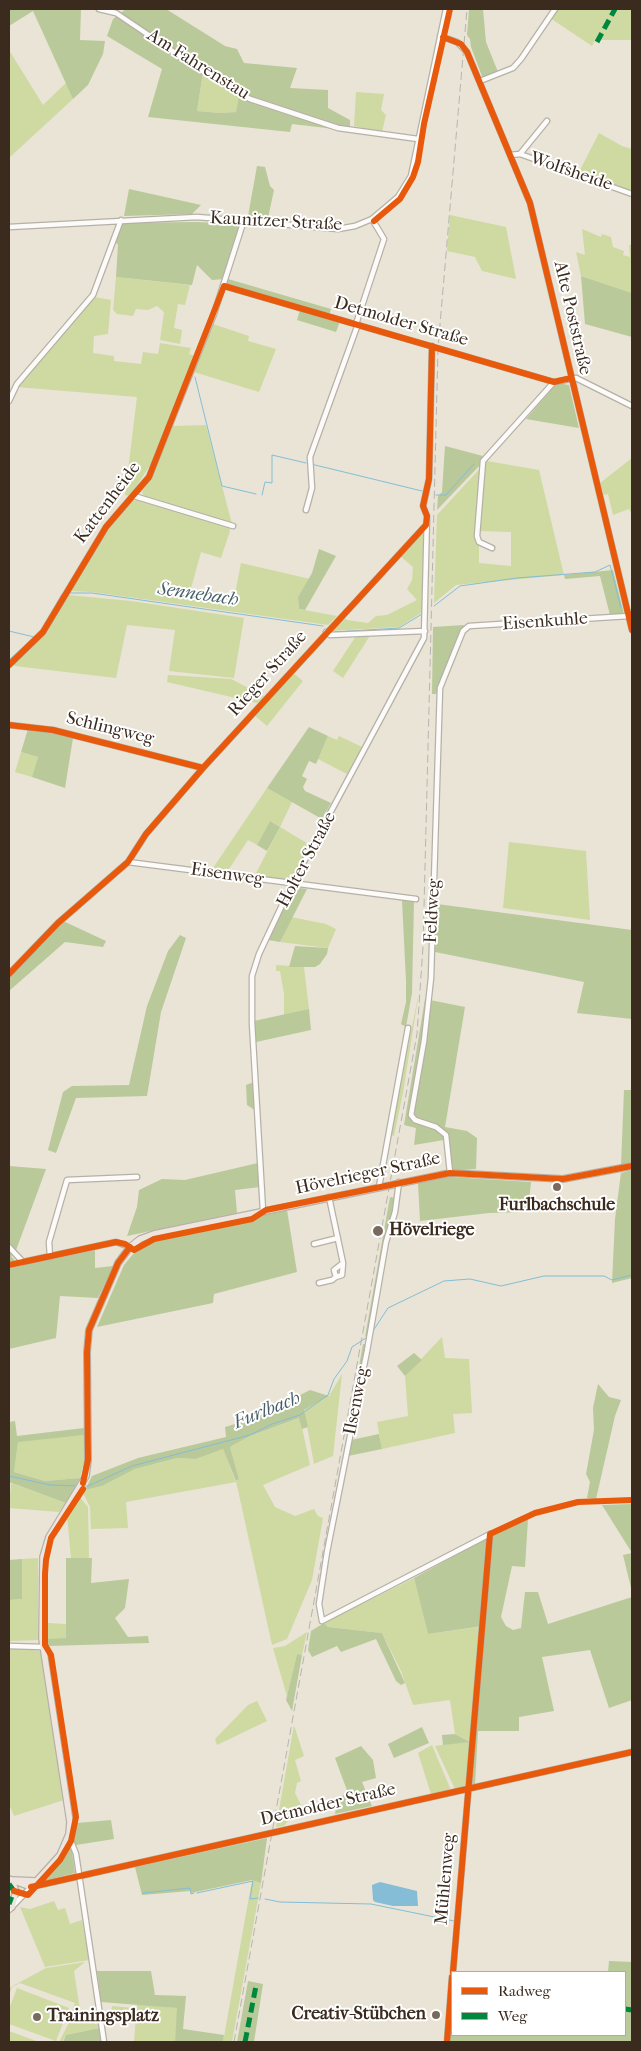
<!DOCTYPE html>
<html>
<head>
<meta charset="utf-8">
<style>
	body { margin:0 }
	#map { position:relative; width:641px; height:2051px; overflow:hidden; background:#e9e4d6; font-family:"IM FELL French Canon",serif }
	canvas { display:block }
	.frame { position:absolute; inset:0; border:10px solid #3b2a1e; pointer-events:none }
	.legend { position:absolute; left:451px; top:1971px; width:175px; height:65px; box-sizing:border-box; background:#fff; border:1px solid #b1aaa5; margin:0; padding:6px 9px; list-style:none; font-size:15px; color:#3b2a1e }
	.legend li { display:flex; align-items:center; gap:10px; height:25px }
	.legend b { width:25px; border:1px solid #b1aaa5 }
</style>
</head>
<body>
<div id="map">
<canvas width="641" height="2051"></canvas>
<div class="frame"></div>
<ul class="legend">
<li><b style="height:6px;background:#e8590c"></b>Radweg</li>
<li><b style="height:6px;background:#00873e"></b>Weg</li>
</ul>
</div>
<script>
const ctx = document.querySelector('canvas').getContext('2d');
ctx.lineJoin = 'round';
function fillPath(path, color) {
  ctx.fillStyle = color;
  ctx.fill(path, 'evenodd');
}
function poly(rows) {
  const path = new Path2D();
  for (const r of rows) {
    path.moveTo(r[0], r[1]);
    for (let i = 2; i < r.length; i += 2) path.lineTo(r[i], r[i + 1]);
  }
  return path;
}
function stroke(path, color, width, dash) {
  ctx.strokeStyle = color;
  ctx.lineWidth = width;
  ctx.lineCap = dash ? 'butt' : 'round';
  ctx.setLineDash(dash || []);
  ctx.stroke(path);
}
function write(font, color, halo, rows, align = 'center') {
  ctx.font = font + ' "IM FELL French Canon",serif';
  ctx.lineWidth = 4;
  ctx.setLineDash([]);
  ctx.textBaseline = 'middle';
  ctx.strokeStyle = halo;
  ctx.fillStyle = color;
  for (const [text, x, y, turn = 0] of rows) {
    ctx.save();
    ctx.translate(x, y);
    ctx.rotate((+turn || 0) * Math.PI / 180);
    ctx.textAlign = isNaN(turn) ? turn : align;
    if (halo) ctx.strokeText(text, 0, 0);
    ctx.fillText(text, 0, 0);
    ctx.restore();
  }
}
fillPath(poly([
	[556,9,632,9,632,40,595,40,592,46,550,18],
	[9,50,43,105,67,82,73,99,9,158],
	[203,72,239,94,236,112,220,113,197,111],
	[356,92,384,94,381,110,386,115,382,132,354,126],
	[599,133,622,146,632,149,632,192,579,172],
	[450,215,506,227,516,279,482,271,475,257,447,251],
	[582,229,601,237,602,234,611,237,613,247,624,251,623,255,630,257,629,245,632,245,632,293,581,276,576,252,585,255],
	[116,277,190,285,185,305,178,304,174,328,182,330,180,344,160,340,164,312,157,306,148,310,136,309,133,316,117,314,113,310],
	[94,297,111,300,108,334,94,336,93,353,114,356,114,361,141,364,143,352,158,354,160,343,191,348,189,354,195,356,154,459,130,496,125,495,137,397,17,387,56,338],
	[213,324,249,336,248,341,276,349,259,392,194,372],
	[206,425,222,486,232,524,144,497,142,492,153,474,173,426],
	[632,458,632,515,629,509,613,515,608,494,604,495,600,483],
	[487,461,539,470,564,575,456,585,434,603,437,515],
	[479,531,511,532,511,566,479,563],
	[140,499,229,527,230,531,221,558,201,552,190,592,234,599,241,563,310,579,298,597,299,609,337,616,328,625,92,592,70,591,108,528,133,501],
	[424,530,424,611,399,627,330,631,343,617,347,620,368,623,376,616,387,615,417,600,407,589,412,580,413,567,399,555],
	[68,595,131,601,244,618,234,678,169,671,175,630,127,625,116,678,15,666,13,664,47,632],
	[371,634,343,678,333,671,356,636],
	[292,672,303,681,267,726,253,714],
	[168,675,231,679,264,696,257,703,167,682],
	[328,736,337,740,339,736,362,747,347,774,318,759],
	[21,752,38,757,32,777,15,772],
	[267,788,292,802,280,827,310,845,292,880,254,877,280,827,270,821,257,845,248,840,227,872,211,871],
	[509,842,586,851,590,920,503,908],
	[291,917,326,924,336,929,328,948,280,942],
	[276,965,304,967,309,1009,284,1015,284,994,280,971,276,971],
	[419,992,403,1093,394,1136,390,1135],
	[442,1337,445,1358,469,1359,472,1413,453,1414,455,1433,382,1449,377,1422,408,1416,405,1376],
	[342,1374,333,1456,314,1464,304,1410,329,1396],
	[300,1418,310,1465,263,1485,275,1507,295,1516,314,1509,318,1516,323,1518,312,1580,287,1639,272,1645,236,1481,239,1479,230,1447,250,1436],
	[84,1435,85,1459,80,1478,45,1481,14,1472,18,1441],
	[223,1449,236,1482,126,1502,128,1528,91,1529,90,1507,83,1493,85,1490,102,1486,135,1469,177,1458,196,1459],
	[11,1483,66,1503,59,1512,9,1508],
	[79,1496,88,1507,89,1558,71,1558,67,1515],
	[38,1558,38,1640,9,1641,9,1600,22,1599,22,1559],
	[414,1578,428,1634,479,1627,466,1787,455,1789,435,1746,469,1741,455,1734,450,1700,413,1705,401,1671,382,1633,328,1627,324,1623],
	[47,1623,66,1624,66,1639,47,1639],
	[307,1632,302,1655,297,1654,287,1696,273,1648,285,1646],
	[9,1648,41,1651,64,1800,14,1816,9,1804],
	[257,1701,267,1721,217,1745,215,1739,248,1705],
	[294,1725,304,1756,295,1760,301,1781,297,1783,295,1793,301,1805,284,1826,276,1827],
	[432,1745,450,1788,449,1790,431,1794,418,1753],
	[252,1880,261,1883,232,2042,223,2042],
	[54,1901,58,1910,65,1908,70,1924,82,1920,89,1960,45,1967,20,1907,30,1909],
	[85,1962,74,1971,81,2017,71,2014,75,2003,20,1983,12,1987,9,1996,9,1988,46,1968],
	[17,1988,69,2008,56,2041,9,2024,9,2009],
	[137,2004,178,2008,175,2042,134,2042],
	[112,2006,134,2008,133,2022,110,2020],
	[72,2017,98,2024,98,2028,66,2035,62,2042,59,2042],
	[9,2031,39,2042,10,2042]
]), '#cedaa2');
fillPath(poly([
	[9,9,81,9,80,40,105,41,103,54,88,85,73,99,33,11,9,26],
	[126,9,166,9,225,46,237,49,244,63,297,68,290,88,328,90,328,108,350,120,350,128,337,126,335,129,292,124,290,132,148,117,162,69,107,36,113,19],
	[203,72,239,94,236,112,220,113,197,111],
	[469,9,483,9,486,42,498,72,483,79,471,47,470,39,467,35],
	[257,166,265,167,270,186,274,190,268,218,248,216],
	[129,189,201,205,192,214,124,216],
	[196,222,241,224,225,279,212,280,197,265,192,285,116,277,118,244,112,242,118,223],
	[581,276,632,293,632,337,585,324],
	[228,279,331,309,329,315,226,285],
	[300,310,340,321,336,332,297,320],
	[557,383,569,385,579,428,526,419],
	[445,446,483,456,481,464,437,510,438,496,442,492],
	[319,549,336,556,305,610,299,609,298,597,312,573],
	[613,570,624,614,610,615,600,576,565,579,564,575],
	[464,625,436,694,432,694,433,627],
	[309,727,328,736,316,764,309,761,302,776,307,779,303,787,305,791,331,803,322,819,267,788],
	[28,729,53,732,73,738,65,788,32,777,38,757,21,752],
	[270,821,280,827,267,851,257,845],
	[293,887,307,889,280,942,268,940],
	[402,900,414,901,412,993,406,1027,401,1024,406,1002,406,981],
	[437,904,632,930,632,1019,577,1013,584,982,435,952],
	[63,921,106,941,103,947,65,942,9,991,9,978],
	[180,935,186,938,161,1012,147,1096,76,1098,56,1153,48,1150,63,1092,72,1086,129,1085,147,1006,168,951],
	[295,946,328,948,327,954,320,964,315,967,289,967],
	[425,999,465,1007,445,1127,467,1131,477,1138,476,1169,448,1171,444,1140,414,1145,416,1128,404,1125],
	[309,1009,311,1030,256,1042,254,1021],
	[254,1082,256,1111,247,1105,246,1085],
	[624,1090,632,1090,632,1162,621,1165],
	[258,1163,260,1187,235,1190,237,1213,127,1236,137,1207,139,1190,162,1179,185,1180],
	[9,1166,46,1169,15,1253,11,1256,15,1261,9,1262],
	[632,1170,632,1278,612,1283,615,1219,621,1173],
	[449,1177,531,1182,528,1212,489,1213,420,1221,418,1183],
	[390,1197,396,1198,368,1334,365,1337],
	[287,1210,297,1272,214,1294,213,1303,97,1327,124,1265,140,1246,162,1238],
	[95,1250,95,1268,113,1266,98,1298,60,1296,56,1338,9,1349,9,1268],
	[363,1344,366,1344,351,1422,349,1422],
	[414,1353,422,1360,405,1376,397,1366],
	[598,1384,609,1397,621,1400,615,1416,596,1499,587,1498,590,1482,586,1474,594,1430,593,1408],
	[310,1390,329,1396,304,1410,308,1427,302,1429,299,1418,250,1436,230,1447,239,1479,236,1481,223,1449,196,1459,177,1458,135,1469,102,1486,85,1490,92,1476,138,1458,226,1437,225,1427,255,1418],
	[15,1421,17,1436,84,1428,84,1435,18,1442,14,1472,45,1481,80,1478,66,1503,9,1482,9,1422],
	[379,1434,382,1449,348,1456,351,1440],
	[632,1504,632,1592,623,1555,632,1553,602,1505],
	[528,1519,525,1567,512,1566,501,1617,506,1626,513,1630,521,1628,525,1592,538,1592,548,1624,632,1597,632,1700,609,1708,590,1650,542,1657,554,1711,519,1717,519,1731,478,1731,475,1785,472,1785,483,1626,428,1634,414,1578,489,1537],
	[66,1558,92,1558,91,1583,129,1579,125,1608,115,1618,128,1637,148,1636,149,1643,48,1646,47,1639,66,1638],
	[22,1559,22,1599,9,1600,9,1560],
	[324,1623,328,1627,382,1633,405,1683,401,1685,396,1681,376,1639,341,1652,337,1646,312,1657,308,1650,311,1631],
	[297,1654,302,1655,292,1711,286,1700],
	[422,1727,429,1743,394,1758,388,1744],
	[455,1734,470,1742,443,1745,442,1735],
	[361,1746,373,1760,376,1778,362,1782,372,1806,335,1814,338,1798,348,1793,335,1758],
	[111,1820,114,1839,76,1845,73,1839,77,1823],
	[267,1838,261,1883,252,1880,191,1893,190,1891,142,1895,135,1867],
	[71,1845,75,1873,43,1881,63,1860],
	[609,1961,632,1962,632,2042,450,2042,452,2013,452,2035,625,2035,625,1972,608,1972],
	[97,1971,151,1971,155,1995,186,1996,183,2029,224,2035,223,2042,175,2042,177,2008,101,2002],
	[248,1981,263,1984,254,2042,237,2042],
	[99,2028,101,2042,63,2042,66,2035]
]), '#b9c99a');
fillPath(poly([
	[380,1882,417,1891,418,1906,393,1906,375,1902,373,1900,372,1885]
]), '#84bdd5');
stroke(poly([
	[195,377,222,486,256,494],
	[311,464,422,491],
	[262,495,265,482,272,483,272,455,306,463],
	[436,495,446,495,474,464],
	[69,593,92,593,323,626],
	[434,606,460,586,517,578,595,572,610,565,621,608],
	[9,631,34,637,41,631,62,594],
	[335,632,399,628,422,614],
	[9,660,34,637],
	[373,1331,388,1308,444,1281,470,1279,501,1286,544,1276,604,1276,612,1280,632,1275],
	[9,1476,50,1485,77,1486],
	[83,1486,88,1486,132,1466,250,1435,272,1424,300,1415,328,1395,334,1379,347,1361,352,1347,369,1336],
	[143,1893,190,1888,191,1894,194,1893],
	[197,1893,253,1881,250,1899,258,1898],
	[265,1899,280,1902,371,1904,454,1921]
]), '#84bdd5', 1);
const minor = poly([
	[99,9,116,13,202,71,250,99,338,128,418,139],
	[440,36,457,42,467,52,530,203,632,630],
	[480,81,513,68,521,59,555,9],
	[520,154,547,121],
	[510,155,520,154,632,194],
	[9,227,197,217,338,229,355,226,372,219,398,197,411,176,446,9],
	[224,286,554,382,576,378,632,406],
	[356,324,384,239,372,219],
	[9,401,17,384,93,295,121,220],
	[134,496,233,526],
	[306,510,312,488,310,457,358,324],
	[492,548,479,542,477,536,483,461,554,382],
	[326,632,330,635,425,631],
	[9,665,43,632,106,527,149,477,214,314,244,220],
	[9,725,53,730,203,768],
	[128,862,416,899],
	[9,974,58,923,128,862,146,834,203,768,426,525],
	[450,1173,446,1135,436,1127,415,1120,411,1115,424,1041,431,978,440,688,463,631,469,626,629,616],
	[399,1182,395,1212,386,1242,367,1351,327,1552,319,1604,322,1621,490,1534],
	[379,1187,408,1028],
	[329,1197,343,1263,342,1275,336,1277,334,1270,343,1263],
	[263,1211,252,1023,252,976,259,954,292,884,424,638,427,516,423,506,429,479,432,346],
	[314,1244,338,1238],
	[9,1247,23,1262,116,1242,130,1247],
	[50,1257,49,1242,67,1180,137,1177],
	[319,1283,332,1280,336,1277],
	[9,1646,43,1647],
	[68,1840,71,1841,76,1854,104,2042],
	[9,1910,31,1887,632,1752],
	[453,1972,490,1534],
	[447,2042,452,1977]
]);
const major = poly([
	[9,1879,31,1887,60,1855,69,1834,70,1822,42,1639,43,1557,49,1537,86,1476,88,1460,87,1352,89,1330,118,1263,130,1247,140,1239,154,1234,450,1173,563,1179,632,1166],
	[13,1880,36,1881],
	[12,1907,16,1891,12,1881]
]);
stroke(minor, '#b6b1a7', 7);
stroke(major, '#b6b1a7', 8);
stroke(minor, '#fcfbf9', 4.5);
stroke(major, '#eee6de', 5.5);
stroke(poly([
	[234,2042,417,1034,423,947,438,348,467,9]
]), '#b6b4b0', 1, [8, 4]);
stroke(poly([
	[597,42,615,9],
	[9,1884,14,1891,9,1904],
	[625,2009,632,2010],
	[245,2042,256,1986]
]), '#00873e', 5, [10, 5]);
stroke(poly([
	[443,37,461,44,467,52,530,203,632,630],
	[374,221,400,199,413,177,418,162,424,124,450,9],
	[9,665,43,632,106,527,149,477,224,286,554,382,571,378],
	[9,725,53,730,203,768],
	[9,974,58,923,128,862,146,834,203,768,426,525,427,516,423,506,429,479,432,346],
	[9,1265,116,1242,125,1244,134,1250,154,1239,252,1219,266,1210,450,1173,563,1179,632,1166],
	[83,1483,88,1460,87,1352,89,1330,118,1263,130,1247],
	[31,1887,632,1752],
	[14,1891,28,1895,60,1860,71,1841,76,1817,51,1655,45,1645,45,1574,46,1560,51,1538,83,1489],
	[453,1972,490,1534,535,1513,578,1502,632,1500],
	[447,2042,452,1977]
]), '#e8590c', 6);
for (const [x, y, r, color] of [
	[557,1187,5,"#786b5e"],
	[378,1231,6,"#786b5e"],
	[436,2015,5,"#786b5e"],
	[37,2017,5,"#786b5e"]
]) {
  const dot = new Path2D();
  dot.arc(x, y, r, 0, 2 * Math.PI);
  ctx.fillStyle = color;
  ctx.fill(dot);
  stroke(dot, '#fff', 2);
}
write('18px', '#3b2a1e', '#fff', [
	["Am Fahrenstau",198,65,32],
	["Wolfsheide",571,172,19],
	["Kaunitzer Straße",276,222,3],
	["Alte Poststraße",572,318,77],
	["Detmolder Straße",401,322,16],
	["Kattenheide",108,503,-53],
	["Eisenkuhle",545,622,-4],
	["Rieger Straße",268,674,-48],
	["Schlingweg",110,729,14],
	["Holter Straße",307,860,-62],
	["Eisenweg",227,875,8],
	["Feldweg",433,911,-87],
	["Hövelrieger Straße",368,1174,-12],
	["Ilsenweg",357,1401,-79],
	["Detmolder Straße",328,1805,-13],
	["Mühlenweg",446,1879,-85]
]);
write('bold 18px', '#3b2a1e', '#fff', [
	["Furlbachschule",557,1206,"center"],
	["Hövelriege",389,1231],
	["Creativ-Stübchen",426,2015,"right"],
	["Trainingsplatz",47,2017]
], 'left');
write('italic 19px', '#475e67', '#fff', [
	["Sennebach",198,595,8],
	["Furlbach",267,1411,-22]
]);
</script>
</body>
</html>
